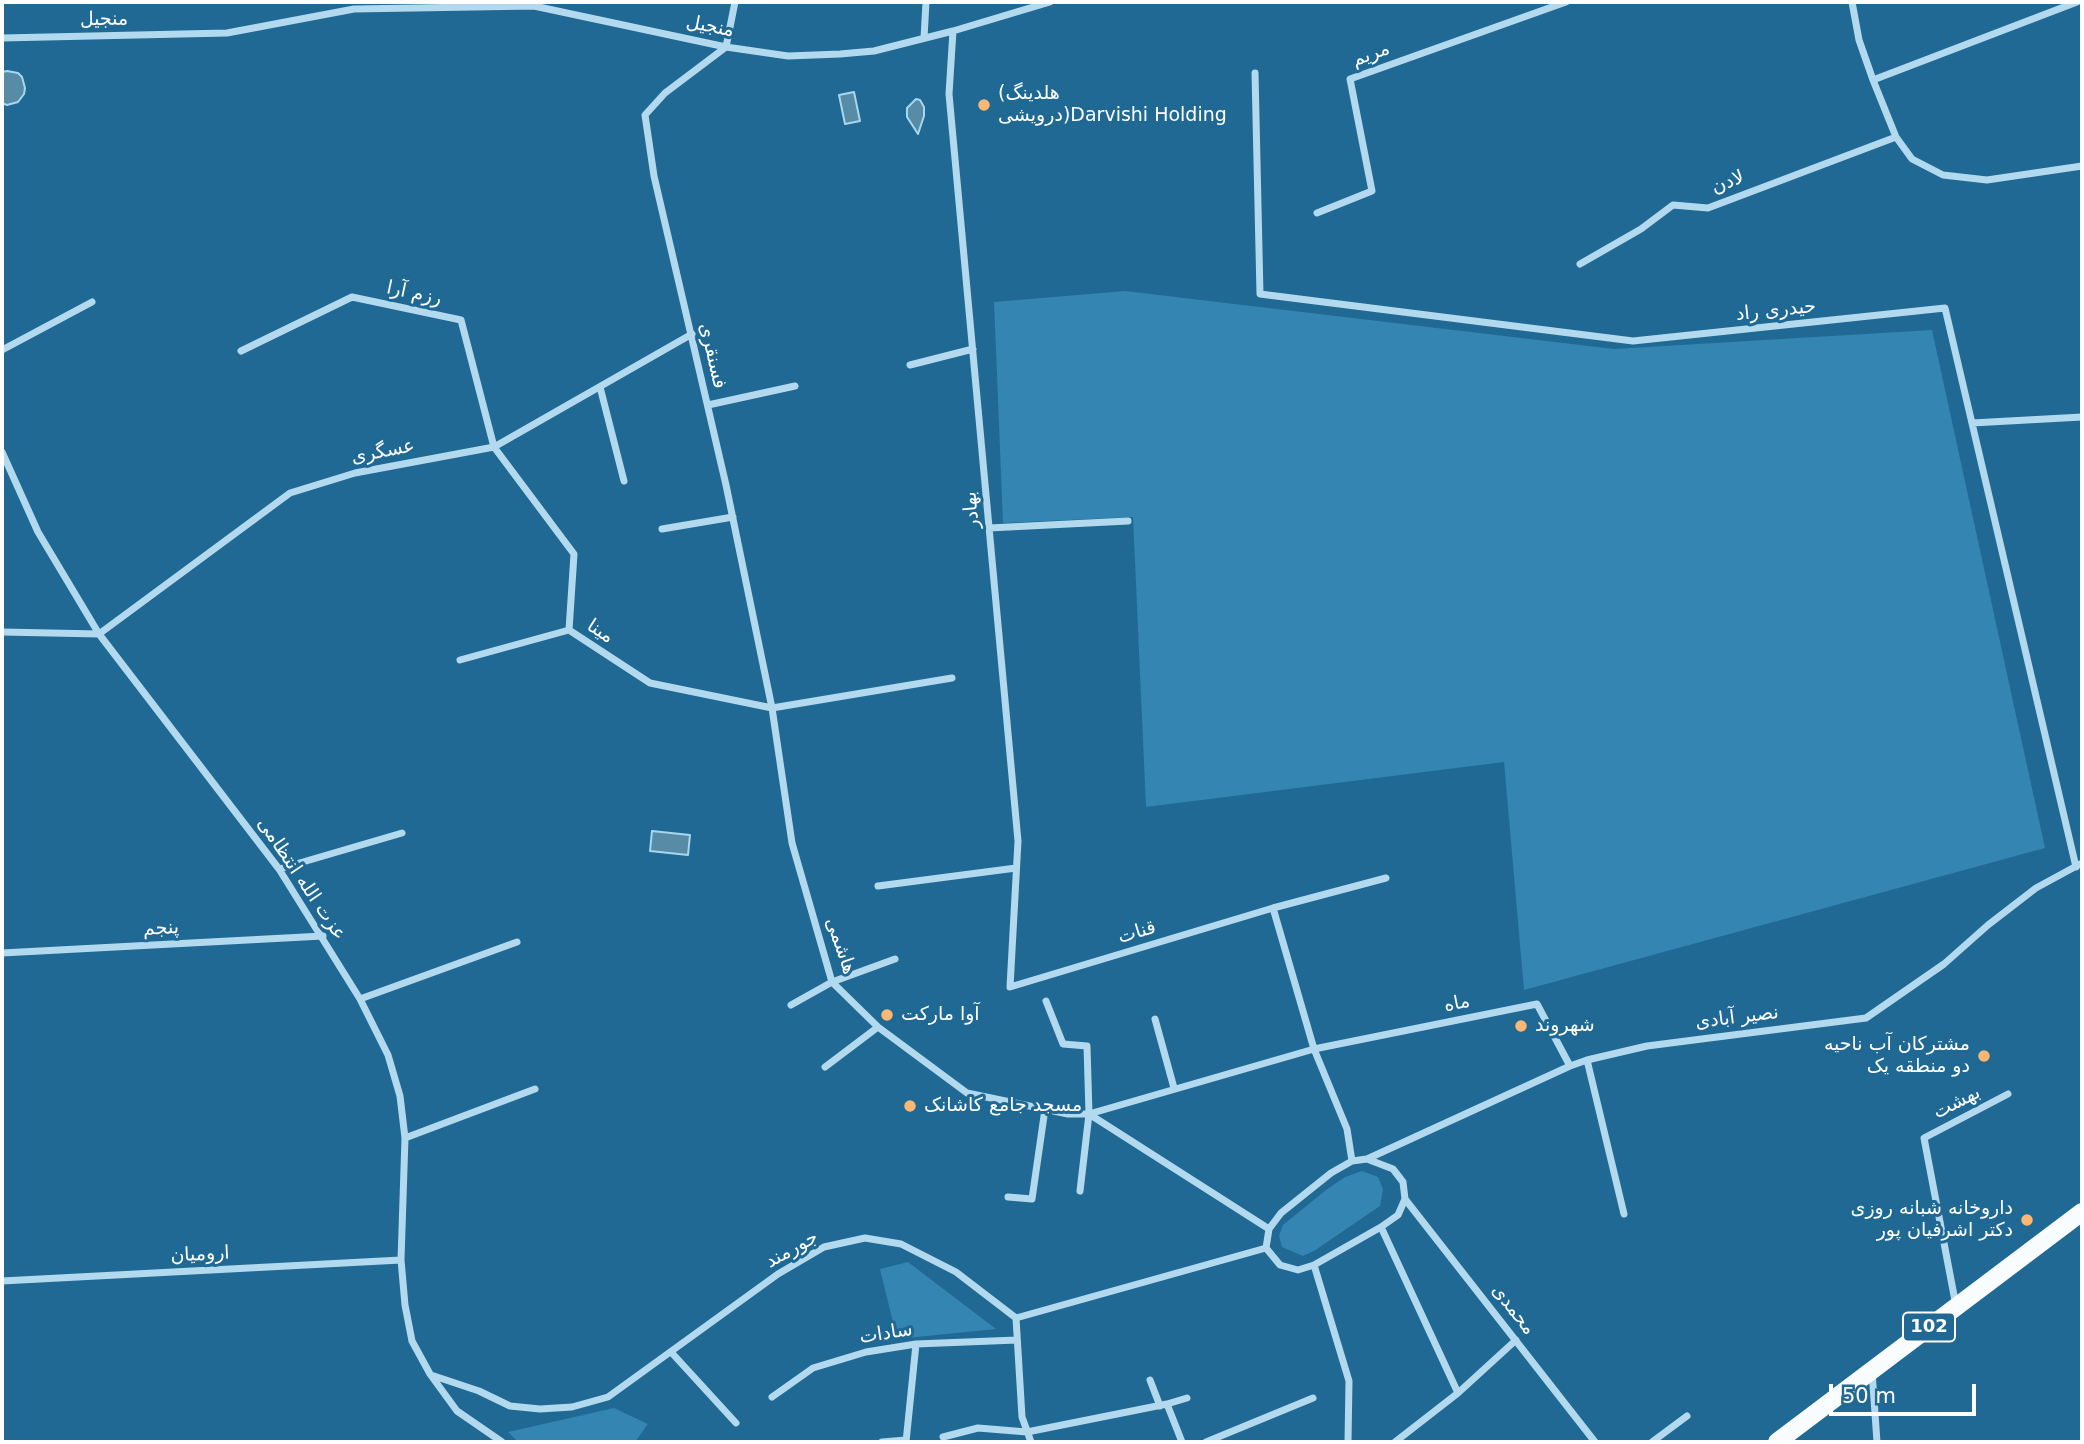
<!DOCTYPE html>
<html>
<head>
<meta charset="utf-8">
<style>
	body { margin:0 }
	#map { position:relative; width:2084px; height:1444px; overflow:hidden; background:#1f6994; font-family:"DejaVu Sans",sans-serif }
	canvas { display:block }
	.frame { position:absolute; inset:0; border:4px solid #fff; pointer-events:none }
	.scale { position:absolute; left:1829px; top:1384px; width:147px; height:32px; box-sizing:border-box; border:4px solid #fff; border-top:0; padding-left:9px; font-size:21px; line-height:24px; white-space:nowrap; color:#fff; -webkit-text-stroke:5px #1f6994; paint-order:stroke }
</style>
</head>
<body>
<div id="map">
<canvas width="2084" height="1444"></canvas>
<div class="frame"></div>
<div class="scale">50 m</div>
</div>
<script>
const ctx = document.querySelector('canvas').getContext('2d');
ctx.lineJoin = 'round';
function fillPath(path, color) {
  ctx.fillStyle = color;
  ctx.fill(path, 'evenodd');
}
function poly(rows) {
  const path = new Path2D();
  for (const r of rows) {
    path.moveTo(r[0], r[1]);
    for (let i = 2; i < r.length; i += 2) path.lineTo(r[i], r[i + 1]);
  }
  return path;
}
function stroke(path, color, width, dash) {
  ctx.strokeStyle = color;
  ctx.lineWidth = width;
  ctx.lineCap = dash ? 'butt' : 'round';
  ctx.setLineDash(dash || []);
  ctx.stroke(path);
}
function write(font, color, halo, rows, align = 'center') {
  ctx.font = font + ' "DejaVu Sans","Noto Sans Arabic",sans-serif';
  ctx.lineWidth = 6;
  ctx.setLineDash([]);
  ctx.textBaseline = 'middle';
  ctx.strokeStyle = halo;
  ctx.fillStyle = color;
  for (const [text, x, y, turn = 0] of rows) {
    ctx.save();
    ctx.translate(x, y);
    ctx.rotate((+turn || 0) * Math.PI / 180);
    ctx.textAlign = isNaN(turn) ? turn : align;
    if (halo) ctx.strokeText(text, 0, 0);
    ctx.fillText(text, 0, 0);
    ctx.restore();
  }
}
fillPath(poly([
	[1125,291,1614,349,1932,330,2045,848,1524,990,1504,762,1146,807,1133,517,1003,523,994,302],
	[1362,1171,1378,1177,1383,1189,1380,1206,1314,1251,1303,1256,1282,1247,1279,1236,1283,1225,1326,1190,1345,1177],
	[908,1262,996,1329,897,1339,880,1269],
	[614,1408,648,1424,635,1442,518,1442,508,1432]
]), '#3485b1');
const water = poly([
	[7,71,18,73,22,77,25,88,24,94,18,102,7,105,2,103,2,72,7,71],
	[854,92,860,121,845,124,839,95,854,92],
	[916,99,920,100,924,107,924,116,918,134,907,117,907,108,916,99],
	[652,831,690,835,688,855,650,851,652,831]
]);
fillPath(water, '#588ba6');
stroke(water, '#a6d7ef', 2);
stroke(poly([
	[735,2,726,47,665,93,645,115,654,176,726,485,772,708,792,843,832,982,878,1027,967,1093,1068,1114,1089,1114,1269,1229],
	[1852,2,1859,40,1873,80,1896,137,1912,159,1943,175,1987,180,2082,166],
	[953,31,949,94,1018,841,1010,987,1273,908,1314,1049,1347,1129,1352,1161],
	[2,38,227,33,354,9,534,6,726,47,788,56,840,54,874,51,953,31,1050,2],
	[924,38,926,2],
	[1255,73,1260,294,1633,341,1945,308,2076,867],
	[1873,80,2077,2],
	[1317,213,1372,191,1350,79,1566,2],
	[1580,264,1641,229,1673,205,1708,208,1896,137],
	[2,350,92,302],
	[241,351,352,297,461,320,494,447,574,554,569,630,650,683,772,708,952,678],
	[910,365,973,349],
	[600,387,624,481],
	[708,405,795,386],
	[1972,423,2082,417],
	[2,452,38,532,99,634,279,869,360,999,388,1055,400,1096,405,1138,401,1260,405,1305,412,1341,430,1374,457,1411,502,1442],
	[989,528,1128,521],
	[662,529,733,517],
	[2,632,99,634,290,493,355,473,494,447,692,334],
	[460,660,569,630],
	[279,869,402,833],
	[878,886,1016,868],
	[1273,908,1386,878],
	[2,953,323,936],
	[360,999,517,942],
	[1046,1001,1063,1044,1087,1046,1089,1114,1080,1191],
	[791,1005,832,982,895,959],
	[1155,1019,1174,1088],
	[1587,1060,1624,1214],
	[825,1067,878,1027],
	[1089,1114,1314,1049,1537,1004,1570,1066],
	[405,1138,535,1089],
	[1367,1159,1570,1066,1587,1060,1647,1046,1866,1018,1944,964,1988,925,2036,888,2082,863],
	[1367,1159,1393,1169,1403,1182,1405,1199,1398,1215,1381,1227,1314,1265,1298,1270,1280,1265,1266,1248,1269,1229,1281,1213,1331,1173,1352,1161,1367,1159],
	[1008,1197,1032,1199,1045,1109],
	[1405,1199,1595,1442],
	[1381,1227,1458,1393],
	[1314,1265,1349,1381,1348,1442],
	[2,1281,401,1260],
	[1956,1306,1924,1138,2008,1094],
	[1016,1318,1022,1417,1031,1442],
	[671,1352,736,1423],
	[1872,1371,1877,1442],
	[431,1375,479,1391,510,1406,540,1409,572,1407,608,1397,778,1274,824,1247,865,1238,901,1244,956,1272,1016,1318,1266,1248],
	[1150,1380,1160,1406],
	[772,1397,813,1368,866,1352,916,1344,1017,1340],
	[1167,1404,1182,1442],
	[943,1437,978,1428,1027,1432,1167,1404,1187,1398],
	[882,1442,906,1440],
	[906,1442,916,1344],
	[1206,1442,1313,1398],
	[1395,1442,1458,1393,1516,1340],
	[1652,1442,1687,1416]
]), '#b2d9ee', 7);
stroke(poly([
	[1777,1442,2082,1212]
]), '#f9fdff', 18);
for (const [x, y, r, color] of [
	[984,105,7,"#fcb872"],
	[887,1015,7,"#fcb872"],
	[1521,1026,7,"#fcb872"],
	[1984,1056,7,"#fcb872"],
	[910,1106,7,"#fcb872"],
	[2027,1220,7,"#fcb872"]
]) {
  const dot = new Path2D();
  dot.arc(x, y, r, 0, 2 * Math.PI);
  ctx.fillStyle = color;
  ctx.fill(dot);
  stroke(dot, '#1f6994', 2.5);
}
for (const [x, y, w] of [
	[1929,1327,52]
]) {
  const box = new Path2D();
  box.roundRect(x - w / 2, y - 14.5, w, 29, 5);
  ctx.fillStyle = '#1f6994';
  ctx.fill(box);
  stroke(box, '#fff', 2);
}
write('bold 18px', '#fff', null, [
	["102",1929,1327]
]);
write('19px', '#fff', '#1f6994', [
	["منجیل",104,20,-1],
	["منجیل",710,27,11],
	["مریم",1371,55,-20],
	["لادن",1728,183,-21],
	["رزم آرا",414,294,12],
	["حیدری راد",1776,311,-6],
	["فسنقری",712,356,77],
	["عسگری",383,452,-11],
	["بهادر",972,510,-95],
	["مینا",600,632,33],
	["عزت الله انتظامی",301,879,56],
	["پنجم",161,929,-3],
	["قنات",1137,933,-17],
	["هاشمی",840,946,71],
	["ماه",1457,1004,-11],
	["نصیر آبادی",1737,1018,-7],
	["بهشت",1957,1103,-27],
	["جورمند",792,1250,-29],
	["ارومیان",200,1255,-3],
	["محمدی",1513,1310,52],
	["سادات",886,1334,-9]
]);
write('19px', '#fff', '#1f6994', [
	["(هلدینگ",998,94],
	["درویشی)Darvishi Holding",998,116],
	["آوا مارکت",901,1015],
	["شهروند",1535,1026],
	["مشترکان آب ناحیه",1970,1045,"right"],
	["دو منطقه یک",1970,1067,"right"],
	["مسجد جامع کاشانک",924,1106],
	["داروخانه شبانه روزی",2013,1209,"right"],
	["دکتر اشرفیان پور",2013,1231,"right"]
], 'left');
</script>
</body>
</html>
